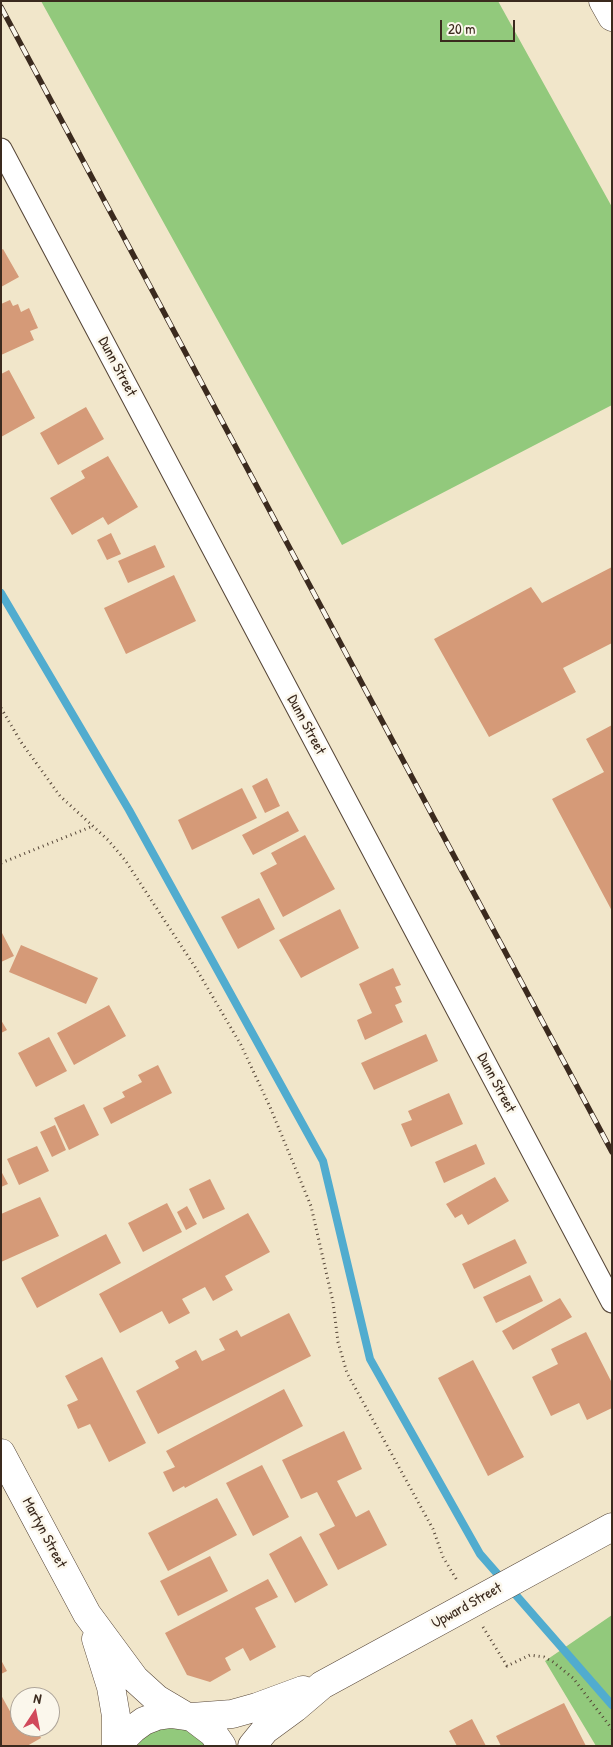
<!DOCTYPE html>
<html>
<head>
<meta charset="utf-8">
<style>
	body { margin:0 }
	#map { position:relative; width:613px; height:1747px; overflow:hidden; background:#f1e6ca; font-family:"Patrick Hand",sans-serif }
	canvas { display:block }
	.frame { position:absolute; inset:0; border:2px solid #3b2a1e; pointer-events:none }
	.north { position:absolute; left:10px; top:1687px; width:50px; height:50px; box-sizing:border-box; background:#fbf7ec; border:1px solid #aea59a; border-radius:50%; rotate:11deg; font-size:14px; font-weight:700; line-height:20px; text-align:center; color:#3b2a1e }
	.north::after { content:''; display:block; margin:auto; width:18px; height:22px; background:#d1495b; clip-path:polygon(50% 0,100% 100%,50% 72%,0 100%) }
	.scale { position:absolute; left:440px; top:20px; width:75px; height:22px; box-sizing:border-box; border:2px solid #3b2a1e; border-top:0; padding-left:6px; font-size:15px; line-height:18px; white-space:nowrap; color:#3b2a1e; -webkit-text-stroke:4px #fbf7ec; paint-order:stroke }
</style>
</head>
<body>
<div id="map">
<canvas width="613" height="1747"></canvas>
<div class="frame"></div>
<div class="north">N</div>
<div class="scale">20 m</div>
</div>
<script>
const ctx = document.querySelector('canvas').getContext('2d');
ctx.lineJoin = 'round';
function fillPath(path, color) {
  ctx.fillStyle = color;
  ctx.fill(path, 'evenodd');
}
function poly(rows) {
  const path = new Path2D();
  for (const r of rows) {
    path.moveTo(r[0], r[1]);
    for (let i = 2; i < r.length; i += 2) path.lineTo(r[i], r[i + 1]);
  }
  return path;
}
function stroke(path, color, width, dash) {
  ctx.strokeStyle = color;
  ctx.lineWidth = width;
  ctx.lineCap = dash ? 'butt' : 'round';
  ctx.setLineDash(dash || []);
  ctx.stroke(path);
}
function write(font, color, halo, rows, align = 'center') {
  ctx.font = font + ' "Patrick Hand",sans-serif';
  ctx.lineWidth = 5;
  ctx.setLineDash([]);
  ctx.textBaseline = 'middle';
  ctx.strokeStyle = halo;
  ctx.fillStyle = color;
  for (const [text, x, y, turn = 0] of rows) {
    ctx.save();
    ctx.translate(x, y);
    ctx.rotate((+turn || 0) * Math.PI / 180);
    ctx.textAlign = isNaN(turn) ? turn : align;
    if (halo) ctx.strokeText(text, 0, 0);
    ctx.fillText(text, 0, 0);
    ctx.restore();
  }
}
fillPath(poly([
	[41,1,498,1,612,207,612,405,342,545],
	[612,1615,612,1746,596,1746,545,1661],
	[168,1726,181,1727,195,1733,207,1746,137,1746,143,1738,155,1730]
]), '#92c97c');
stroke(poly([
	[1,593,129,810,323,1161,370,1359,480,1554,612,1705]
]), '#51accf', 8);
fillPath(poly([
	[3,249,19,277,1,287,1,250],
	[10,300,13,306,18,304,21,312,29,308,38,328,30,331,34,340,1,355,1,304],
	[9,370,35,418,1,437,1,374],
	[86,407,104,439,58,465,40,433],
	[108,456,138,507,108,525,103,517,72,535,50,498,85,478,81,471],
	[111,533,121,554,107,560,97,540],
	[155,545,165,567,128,583,118,561],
	[612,567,612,643,563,668,576,692,489,737,434,639,531,587,542,603],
	[174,575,196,621,126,654,104,608],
	[612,725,612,911,552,799,604,772,586,739],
	[267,778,280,806,265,813,252,786],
	[242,788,257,818,192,850,178,820],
	[288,811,299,831,253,855,242,835],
	[305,835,335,889,283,917,260,873,277,864,271,853],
	[259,898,275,929,238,949,221,917],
	[340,909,359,948,301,978,279,940],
	[1,931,14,956,1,962],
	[21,945,98,978,86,1004,9,972],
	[393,968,401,985,395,987,402,1002,395,1005,403,1022,365,1040,357,1020,372,1013,359,984],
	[109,1005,126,1036,74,1065,57,1033],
	[1,1020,7,1030,1,1033],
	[426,1034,438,1061,374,1090,361,1063],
	[49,1037,67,1071,36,1087,18,1053],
	[158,1065,172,1093,111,1124,103,1108,125,1097,122,1092,142,1082,138,1075],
	[449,1093,463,1124,411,1147,401,1124,412,1120,408,1111],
	[84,1104,99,1135,69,1150,54,1118],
	[55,1125,66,1150,52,1157,40,1132],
	[476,1144,485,1164,444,1183,435,1162],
	[37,1146,49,1171,19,1185,7,1159],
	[1,1171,8,1184,1,1187],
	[495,1177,509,1201,468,1225,462,1214,455,1218,446,1204],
	[210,1179,225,1209,203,1219,189,1189],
	[40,1197,59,1236,1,1262,1,1214],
	[167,1203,182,1232,143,1252,128,1223],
	[187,1206,197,1224,186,1230,177,1212],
	[248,1213,270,1252,225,1276,233,1290,213,1301,205,1287,182,1299,190,1313,169,1324,162,1311,120,1333,99,1294],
	[106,1234,121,1263,37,1308,21,1278],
	[515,1239,527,1263,474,1289,462,1264],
	[530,1275,543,1301,496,1323,483,1297],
	[560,1298,572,1317,513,1350,502,1331],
	[289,1313,311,1356,158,1434,136,1391,179,1368,175,1361,196,1350,202,1361,225,1350,219,1339,237,1330,241,1337],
	[586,1332,612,1383,612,1408,587,1420,579,1403,551,1416,532,1377,558,1364,551,1349],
	[102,1357,146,1443,109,1462,90,1424,78,1429,67,1405,78,1400,65,1376],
	[473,1360,524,1457,488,1476,438,1378],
	[284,1389,303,1426,185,1488,184,1486,173,1492,163,1472,175,1467,166,1451],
	[344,1431,362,1469,337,1481,356,1517,369,1510,387,1545,338,1570,319,1534,335,1526,317,1492,301,1499,282,1460],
	[262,1465,289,1517,253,1536,226,1483],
	[217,1498,237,1535,168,1571,148,1533],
	[301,1536,328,1585,295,1603,269,1554],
	[210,1556,228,1591,178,1616,160,1581],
	[268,1579,278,1597,255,1608,276,1647,250,1661,243,1648,225,1658,231,1670,210,1682,187,1675,165,1633],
	[1,1660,7,1671,1,1674],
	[1,1695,17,1724,20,1723,20,1727,36,1727,41,1738,27,1746,1,1746],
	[564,1703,586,1746,501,1746,496,1736],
	[472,1719,486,1746,457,1746,449,1731]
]), '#d59a78');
const street = poly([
	[1,149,612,1302]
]);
const secondary = poly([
	[603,1,612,17],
	[1,1453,87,1614,135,1679,157,1699,184,1715],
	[96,1639,111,1687,116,1716,116,1746],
	[192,1717,232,1714,257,1707,303,1690],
	[119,1746,123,1739,133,1729,144,1721,157,1716,171,1714,192,1717,213,1733,222,1746],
	[252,1746,265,1730,295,1708,322,1685,612,1527]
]);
stroke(street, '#564638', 23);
stroke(secondary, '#564638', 29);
stroke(poly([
	[1,708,21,742,60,796,108,840,125,860,197,970,241,1045,270,1107,311,1206,333,1302,338,1342,347,1373,433,1529,443,1557,458,1582],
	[1,863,93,826],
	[483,1627,507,1666,530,1655,544,1657,553,1662,573,1678,612,1729]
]), '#564638', 3, [1, 4]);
stroke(street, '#fff', 21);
stroke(secondary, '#fff', 28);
const rail = poly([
	[1,7,612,1152]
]);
stroke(rail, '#3b2a1e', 5.5);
stroke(rail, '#fbf7ec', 4, [11]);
write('15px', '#3b2a1e', '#fbf7ec', [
	["Dunn Street",117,367,62],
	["Dunn Street",306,725,62],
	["Dunn Street",496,1083,62],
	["Martyn Street",44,1533,62],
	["Upward Street",467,1606,-29]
]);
</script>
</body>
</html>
